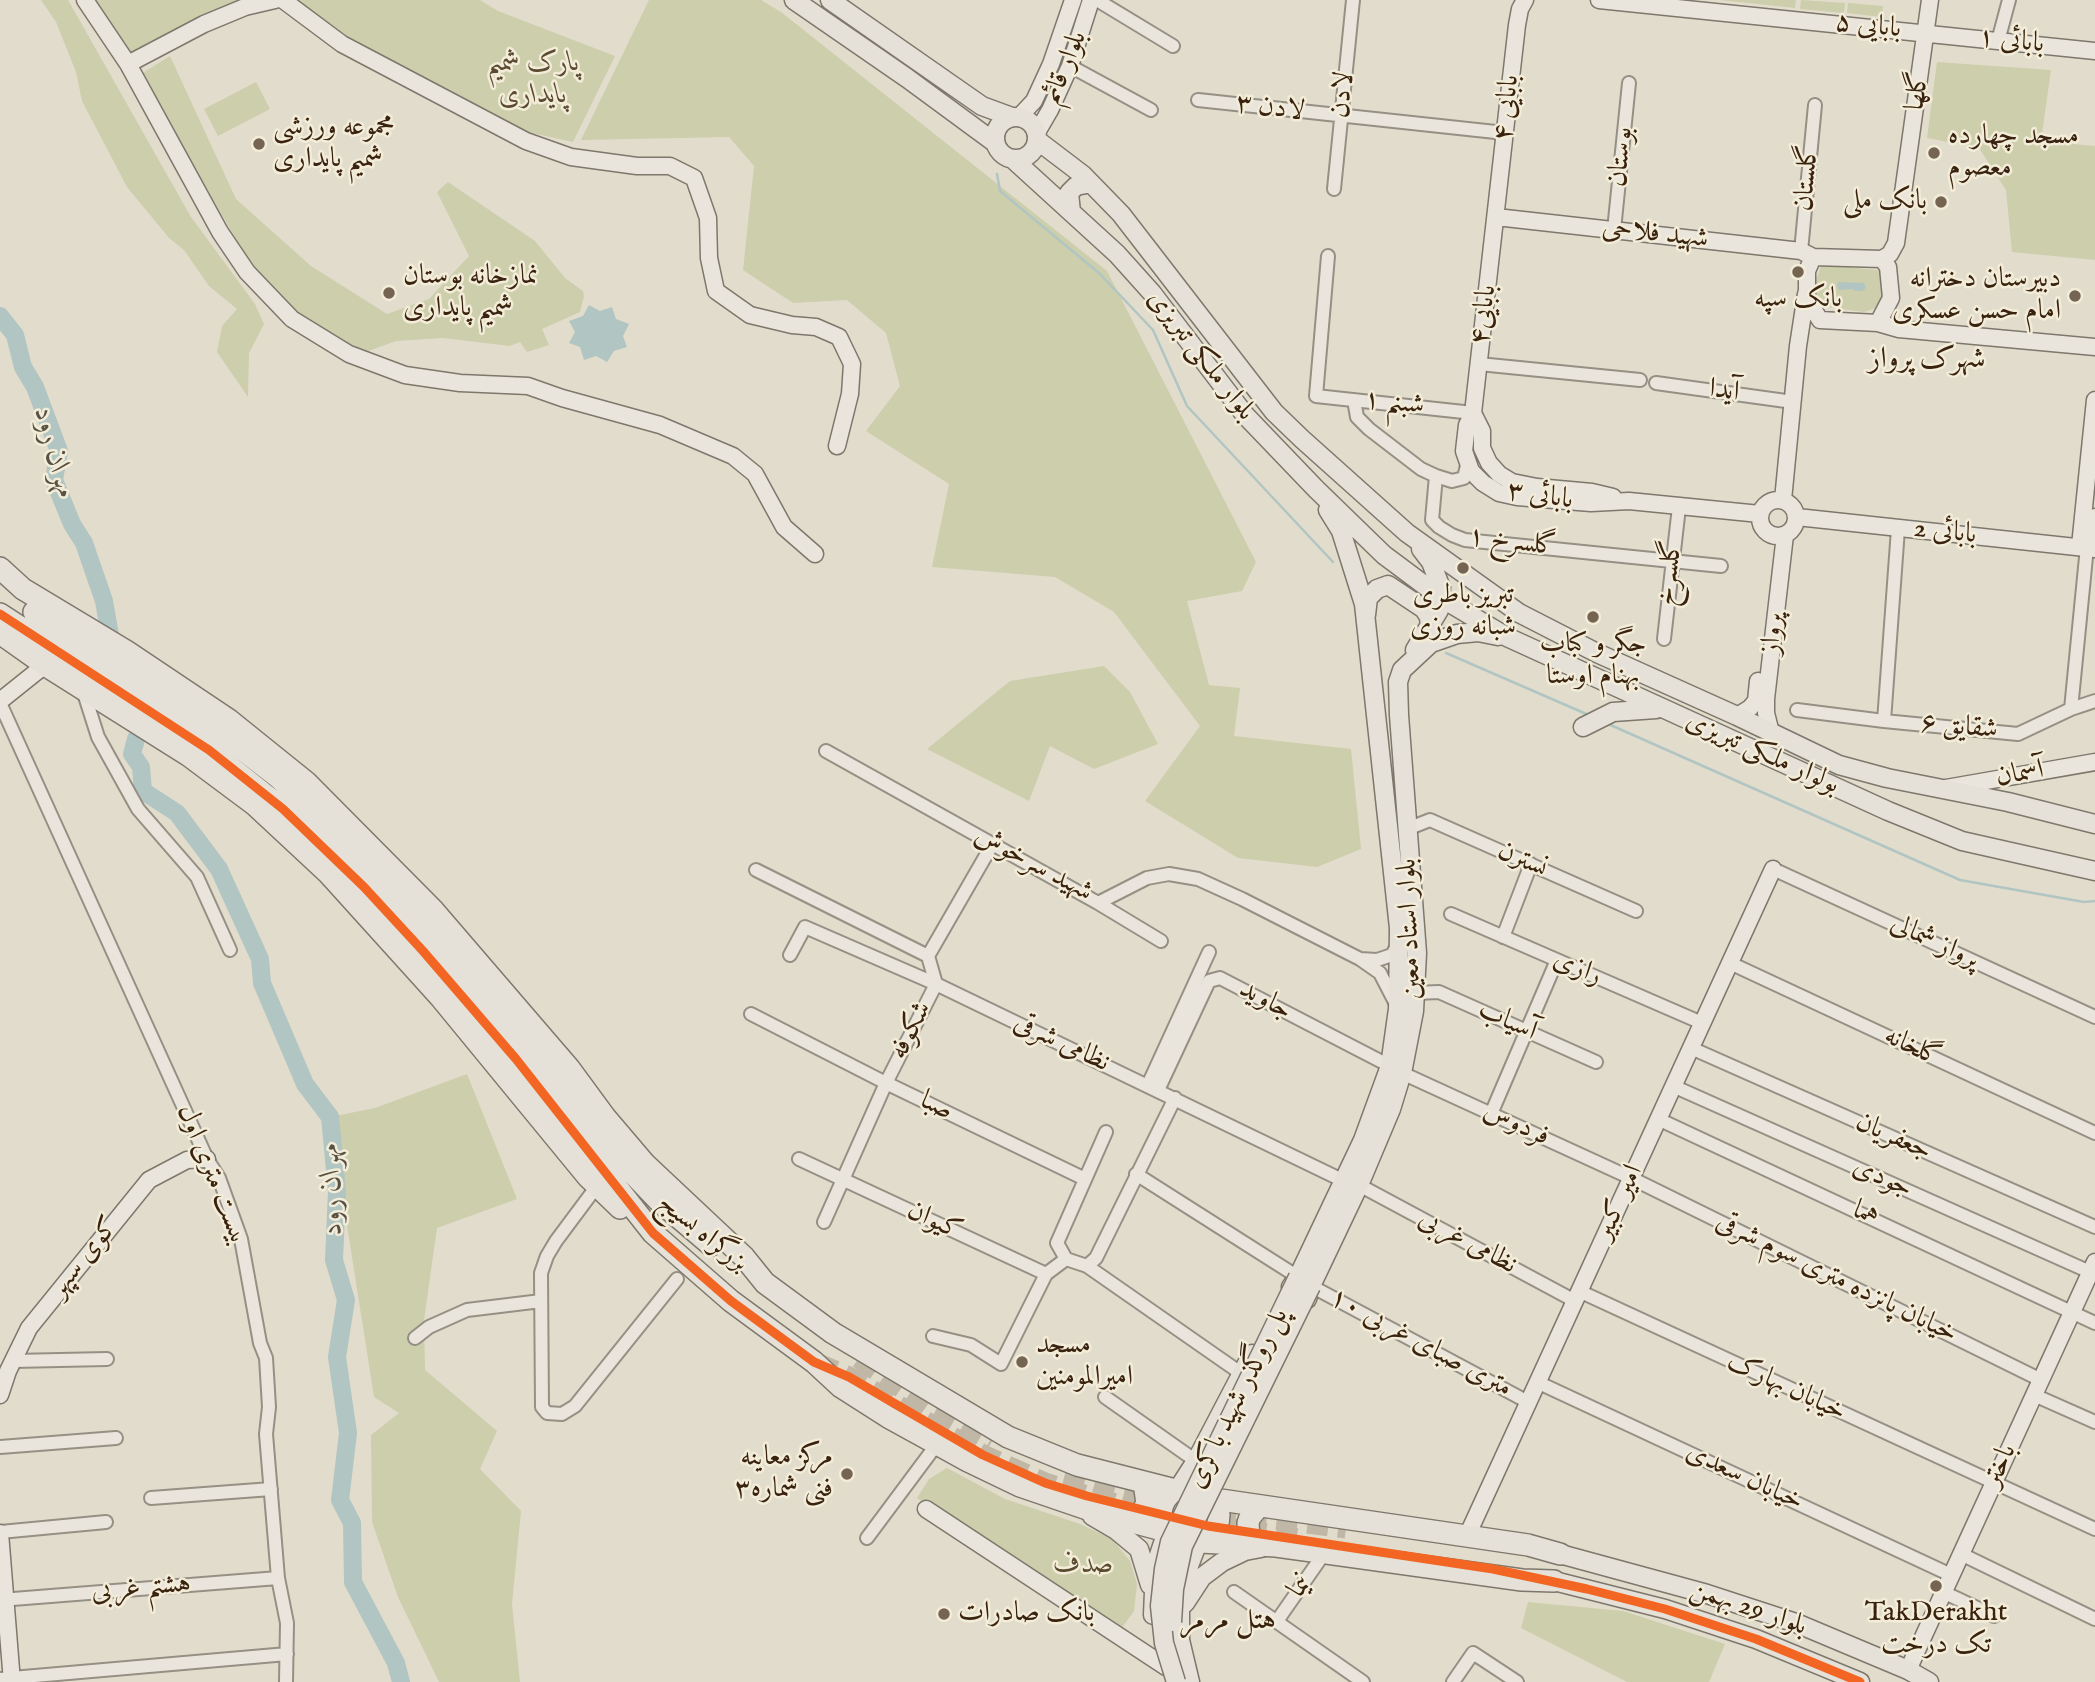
<!DOCTYPE html>
<html>
<head>
<meta charset="utf-8">
<style>
	body { margin:0 }
	canvas { display:block; background:#e2dccc }
</style>
</head>
<body>
<canvas width="2095" height="1682"></canvas>
<script>
const ctx = document.querySelector('canvas').getContext('2d');
ctx.lineJoin = 'round';
function fillPath(path, color) {
  ctx.fillStyle = color;
  ctx.fill(path, 'evenodd');
}
function poly(rows) {
  const path = new Path2D();
  for (const r of rows) {
    if (r.length === 3) {
      path.moveTo(r[0] + r[2], r[1]);
      path.arc(r[0], r[1], r[2], 0, 2 * Math.PI);
      continue;
    }
    path.moveTo(r[0], r[1]);
    for (let i = 2; i < r.length; i += 2) path.lineTo(r[i], r[i + 1]);
  }
  return path;
}
function stroke(path, color, width, dash) {
  ctx.strokeStyle = color;
  ctx.lineWidth = width;
  ctx.lineCap = dash ? 'butt' : 'round';
  ctx.setLineDash(dash || []);
  ctx.stroke(path);
}
function write(font, color, halo, rows, align = 'center') {
  ctx.font = font + ' "IM FELL English",Amiri,serif';
  ctx.lineWidth = 5;
  ctx.setLineDash([]);
  ctx.textBaseline = 'middle';
  ctx.strokeStyle = halo;
  ctx.fillStyle = color;
  for (const [text, x, y, turn = 0] of rows) {
    ctx.save();
    ctx.translate(x, y);
    ctx.rotate((+turn || 0) * Math.PI / 180);
    ctx.textAlign = isNaN(turn) ? turn : align;
    if (halo) ctx.strokeText(text, 0, 0);
    ctx.fillText(text, 0, 0);
    ctx.restore();
  }
}
fillPath(poly([
	[41,0,68,0,191,217,255,304,264,324,249,353,248,397,217,352,222,326,237,309,209,286,184,250,169,238,127,187,82,101,76,72,56,22],
	[95,0,245,0,132,54],
	[284,0,480,0,498,11,615,56,573,142,513,129],
	[649,0,761,0,781,12,1107,271,1256,562,1242,591,1187,601,1209,685,1240,688,1234,736,1351,749,1361,849,1317,867,1238,858,1145,801,1200,726,1114,612,1055,577,932,567,949,484,866,431,900,386,886,333,847,300,793,303,743,270,754,166,729,137,581,140],
	[1720,0,1796,0,1795,8],
	[1801,0,1845,3,1844,13,1800,9],
	[1848,3,1883,6,1882,17,1847,13],
	[170,56,236,199,311,266,387,314,429,299,469,256,437,192,448,182,535,241,565,278,583,291,584,296,580,312,542,329,549,345,527,352,520,342,510,346,443,338,396,341,363,353,298,313,253,269,141,74],
	[1937,62,2051,70,2041,141,2095,146,2095,260,2012,252,2006,190,1979,148,1927,138],
	[256,82,270,109,218,136,204,109],
	[1827,265,1877,270,1883,273,1887,295,1879,307,1864,312,1819,306,1815,292,1816,281,1821,266],
	[1104,666,1130,692,1158,744,1094,769,1050,746,1029,801,927,749,1010,681],
	[467,1074,517,1199,437,1228,424,1320,425,1370,497,1431,480,1469,521,1511,512,1604,520,1682,439,1682,398,1597,372,1522,371,1435,399,1413,374,1397,330,1117,375,1108],
	[947,1468,1005,1499,1080,1524,1112,1539,1130,1561,1137,1584,1134,1611,1118,1633,917,1498,929,1479],
	[1528,1602,1623,1611,1725,1644,1709,1682,1627,1682,1521,1628]
]), '#cdceac');
fillPath(poly([
	[1838,282,1864,283,1866,288,1862,291,1855,291,1853,289,1839,290,1837,286],
	[589,305,600,311,612,307,616,319,629,324,623,336,627,347,614,351,607,362,596,356,584,360,580,347,569,343,575,332,569,321,583,316]
]), '#b1c5c2');
stroke(poly([
	[997,174,1000,191,1099,273,1153,330,1187,406,1333,562],
	[1446,653,1591,716],
	[1606,723,1960,880,2084,902,2095,901]
]), '#b1c5c2', 2.5);
stroke(poly([
	[0,316,15,335,23,367,35,387,59,451,54,480,72,524,84,543,104,601,110,635],
	[136,739,132,754,141,767,143,791,177,813,219,869,260,959,262,983,305,1084,330,1117,337,1191,334,1260,346,1300,337,1357,348,1433,340,1500,352,1523,353,1582,396,1663,401,1682]
]), '#b1c5c2', 18);
stroke(poly([
	[859,1358,930,1408,991,1443],
	[816,1363,849,1377,983,1455,1045,1483,1087,1496,1172,1519,1300,1539],
	[1065,1474,1176,1504,1210,1511,1346,1528]
]), '#c0b7a6', 21, [21, 10]);
const street = poly([
	[1097,0,1173,46],
	[1998,41,2009,0],
	[1070,66,1151,110],
	[1198,100,1505,133],
	[1334,189,1353,0],
	[1614,230,1629,83],
	[1801,251,1815,105],
	[1328,256,1316,396,1473,413],
	[1479,364,1640,380],
	[1656,383,1793,402],
	[1354,400,1357,417,1369,429,1421,469,1436,476,1432,520,1439,527,1452,535,1465,540,1721,566],
	[1436,476,1452,481,1464,478,1468,461],
	[1664,639,1679,507],
	[83,690,98,737,138,809,197,877,230,950],
	[0,703,207,1159,219,1178,241,1239,260,1343,266,1358,269,1407,266,1434,278,1578,287,1623,286,1682],
	[2071,709,2087,547],
	[1797,710,1884,721,2018,734,2071,709,2095,701],
	[1884,721,1898,529],
	[826,751,1098,903,1161,941],
	[1407,829,1430,820,1636,911],
	[1773,869,2095,1017],
	[756,870,928,956],
	[1098,903,1147,878,1169,874,1198,879,1242,899,1360,959],
	[1451,914,1702,1023],
	[1503,937,1531,864],
	[790,955,805,927,936,984,1344,1181],
	[1730,963,2095,1133],
	[1415,993,1439,992,1596,1062],
	[1396,1004,1380,973,1360,959,1377,960,1392,955,1398,944],
	[751,1014,886,1083,1085,1179],
	[1691,1048,2095,1227],
	[1402,1073,1631,1178,2041,1380],
	[1148,1085,1209,952],
	[1673,1086,2090,1272],
	[1158,1090,1209,981,1220,978,1390,1066],
	[1491,1114,1557,960],
	[1658,1119,2095,1323],
	[1106,1132,1057,1243,1066,1259,1087,1266,1096,1258,1175,1098],
	[799,1159,1046,1274,1066,1259],
	[1136,1174,1298,1277],
	[1359,1185,1575,1301],
	[597,1186,556,1241,547,1256,541,1273,542,1407,547,1413,562,1414,575,1406,677,1279],
	[824,1222,886,1083,936,984,928,956,992,845],
	[1087,1266,1242,1374],
	[1311,1286,1528,1402],
	[1579,1291,2095,1529],
	[933,1336,971,1345,1001,1364,1046,1274],
	[415,1338,429,1327,467,1310,541,1301],
	[13,1361,107,1359],
	[1537,1382,1951,1575],
	[2034,1395,2095,1422],
	[1105,1397,1196,1461],
	[0,1447,116,1438],
	[151,1498,271,1489],
	[0,1532,106,1522],
	[867,1538,937,1444],
	[1961,1554,2095,1619],
	[1234,1592,1363,1682],
	[1943,1592,1994,1616],
	[0,1600,278,1578],
	[1277,1621,1325,1552],
	[0,1679,287,1654],
	[1453,1682,1473,1653,1517,1682]
]);
const secondary = poly([
	[85,0,128,64,220,232,247,272,292,319,349,354,405,375,460,383,528,386,562,398,660,425,733,456,755,474,784,527,815,554],
	[283,0,342,44,526,141,571,157,637,166,670,166,694,178,708,218,709,258,716,291,750,315,792,325,816,327,839,337,852,364,850,394,837,446],
	[1525,0,1520,9,1517,25,1473,413,1467,425,1464,451,1471,471,1483,483,1499,493,1517,497,1591,503,1629,501,1760,514],
	[1599,0,2095,51],
	[128,64,204,24,245,7,275,0],
	[1019,117,1034,101,1051,64,1073,0],
	[1036,134,1050,110,1070,66,1091,0],
	[1496,217,1801,251,1813,257],
	[1813,257,1882,259,1888,267,1891,298,1878,323,1820,320,1807,299,1807,271,1813,257],
	[1882,259,1890,254,1896,243,1930,0],
	[1878,323,1899,329,2095,347],
	[1473,413,1482,431,1482,448,1489,463,1499,474,1512,482,1537,487,1592,492,1613,497],
	[1778,518,18],
	[1783,500,1798,346,1806,294],
	[1797,517,2095,549],
	[2080,546,2095,400],
	[2093,548,2095,517],
	[0,701,45,665],
	[1737,716,1750,708,1756,701,1758,681],
	[1771,733,1766,713,1766,699,1785,535],
	[1946,788,2095,762],
	[0,1395,8,1371,29,1328,149,1180,187,1160,207,1159],
	[926,1509,1166,1667],
	[0,1533,12,1682],
	[1467,1536,1773,869],
	[1908,1670,2095,1262]
]);
const primary = poly([
	[794,0,907,78,994,142],
	[830,0,982,106,1012,117],
	[1016,138,21],
	[1037,140,1083,175,1121,214,1274,412,1302,439,1407,533,1519,613,1597,653,1737,716,1839,765,1887,778,2008,802,2095,824],
	[1014,160,1117,254,1152,293,1245,415,1316,489,1384,555,1443,599,1507,637,1888,811,1962,841,2095,871],
	[1071,212,1069,193,1076,186,1091,183],
	[1366,615,1368,598,1377,589,1388,585,1424,609,1429,617,1430,628],
	[1415,650,1439,610,1441,588,1431,562,1421,549],
	[1583,727,1613,712,1656,709],
	[1291,1287,1298,1277,1363,1140,1390,1066,1398,1009,1399,928,1364,604,1341,531,1328,510],
	[1307,1299,1311,1286,1359,1185,1391,1109,1402,1073,1414,1011,1417,953,1399,715,1398,682,1402,670,1431,643,1457,634,1478,632,1498,636],
	[1178,1489,1196,1461,1252,1354],
	[1092,1516,1116,1530,1139,1549,1150,1585],
	[1560,1554,1707,1594,1796,1623,1908,1670,1929,1682],
	[1554,1581,1665,1609,1756,1639,1860,1682],
	[1185,1603,1202,1577,1222,1562,1245,1551,1261,1548],
	[1153,1615,1155,1567,1163,1543],
	[1190,1682,1180,1640,1180,1607,1187,1571,1198,1542]
]);
const highway = poly([
	[0,568,23,589,126,651,229,720,306,782,434,911,569,1068,605,1117,645,1164,744,1257,765,1283,833,1333,1008,1437,1077,1465,1175,1490],
	[34,612,222,734,279,778,333,829,428,928,547,1067,616,1156,658,1200,711,1245],
	[0,614,209,750,283,809,364,887,423,951,516,1059,653,1233,731,1301,814,1362,841,1387,888,1417,968,1461,1020,1486,1099,1513,1166,1531],
	[0,633,45,665,188,755,255,805,328,873,441,998,588,1177,620,1208],
	[1190,1515,29],
	[1214,1499,1528,1545,1560,1554],
	[1134,1523,1147,1504,1144,1482],
	[1200,1542,1276,1546,1522,1580,1554,1581],
	[1253,1543,1249,1537,1248,1523,1250,1517,1259,1506]
]);
stroke(street, '#969084', 16);
stroke(secondary, '#7d776c', 19);
stroke(primary, '#7d776c', 21);
stroke(highway, '#7d776c', 24);
stroke(street, '#e9e5dd', 12);
stroke(secondary, '#e9e5dd', 16);
stroke(primary, '#e5e1d8', 18);
stroke(highway, '#e5e1d8', 21);
const primaryBridge = poly([
	[1172,1622,1174,1589,1183,1546,1311,1286],
	[1176,1682,1164,1643,1160,1606,1164,1569,1170,1542,1298,1277]
]);
stroke(primaryBridge, '#7d776c', 21, []);
stroke(primaryBridge, '#e5e1d8', 18);
stroke(poly([
	[0,614,209,750,283,809,364,887,423,951,516,1059,653,1233,731,1301,814,1362,849,1377,983,1455,1045,1483,1087,1496,1208,1526,1493,1569,1587,1589,1665,1609,1756,1639,1860,1682]
]), '#f26522', 9);
for (const [x, y, r, color] of [
	[259,144,7,"#746451"],
	[1934,153,7,"#746451"],
	[1941,202,7,"#746451"],
	[1798,272,7,"#746451"],
	[389,293,7,"#746451"],
	[2075,296,7,"#746451"],
	[1463,568,7,"#746451"],
	[1593,617,7,"#746451"],
	[1022,1362,7,"#746451"],
	[847,1474,7,"#746451"],
	[1936,1586,7,"#746451"],
	[944,1614,7,"#746451"]
]) {
  const dot = new Path2D();
  dot.arc(x, y, r, 0, 2 * Math.PI);
  ctx.fillStyle = color;
  ctx.fill(dot);
  stroke(dot, '#f2ecd8', 2.5);
}
write('28px', '#39230f', '#f2ecd8', [
	["۵ بابایی",1868,27,6],
	["بابائی ۱",2011,42,6],
	["بلوار قائم",1066,68,-68],
	["گلها",1919,91,-82],
	["لادن",1344,95,-84],
	["بابایی ۴",1508,108,-84],
	["لادن ۳",1270,109,7],
	["بوستان",1622,157,-84],
	["گلستان",1808,178,-85],
	["شهید فلاحی",1655,235,6],
	["بابایی۴",1485,315,-83],
	["بلوار ملکى تبریزى",1200,356,52],
	["آیدا",1724,392,8],
	["شبنم ۱",1394,404,6],
	["بابائی ۳",1540,497,8],
	["بابائی 2",1945,533,6],
	["گلسرخ ۱",1512,543,7],
	["گلسرخ",1671,573,-84],
	["پرواز",1774,634,-84],
	["شقایق ۶",1959,728,5],
	["بولوار ملکی تبریزی",1762,754,24],
	["آسمان",2020,775,-10],
	["نسترن",1522,861,24],
	["شهید سرخوش",1033,865,28],
	["بلوار استاد معین",1411,929,-92],
	["پرواز شمالی",1934,943,25],
	["رازی",1577,969,23],
	["جاوید",1265,1001,28],
	["آسیاب",1507,1022,24],
	["شکوفه",912,1031,-63],
	["نظامی شرقی",1061,1044,25],
	["گلخانه",1912,1048,25],
	["صبا",936,1107,26],
	["فردوس",1516,1125,25],
	["جعفریان",1893,1138,24],
	["بیست متری اول",211,1175,68],
	["جودی",1882,1179,24],
	["امیر کبیر",1620,1203,-65],
	["هما",1865,1215,25],
	["کیوان",934,1222,25],
	["بزرگراه بسیج",702,1234,39],
	["نظامی غربی",1467,1243,28],
	["کوی سپهر",85,1258,-51],
	["خیابان پانزده متری سوم شرقی",1836,1279,26],
	["۱۰ متری صبای غربی",1420,1344,28],
	["خیابان بهارک",1786,1388,25],
	["پل روگذر شهید باکری",1239,1399,-64],
	["باختر",2001,1466,-65],
	["خیابان سعدی",1744,1478,25],
	["نیما",1301,1587,-55],
	["هشتم غربی",141,1589,-5],
	["بلوار 29 بهمن",1748,1609,19]
]);
write('italic 28px', '#5a4b30', '#f2ecd8', [
	["پارک شمیم",533,64],
	["پایداری",533,96],
	["صدف",1084,1566]
]);
write('28px', '#39230f', '#f2ecd8', [
	["مجموعه ورزشی",273,128],
	["شمیم پایداری",273,160],
	["مسجد چهارده",1948,137],
	["معصوم",1948,169],
	["بانک ملی",1927,202,"right"],
	["نمازخانه بوستان",403,277],
	["شمیم پایداری",403,309],
	["دبیرستان دخترانه",2061,280,"right"],
	["امام حسن عسکری",2061,312,"right"],
	["بانک سپه",1798,300,"center"],
	["تبریز باطری",1463,596,"center"],
	["شبانه روزی",1463,628,"center"],
	["جگر و کباب",1593,645,"center"],
	["بهنام اوستا",1593,677,"center"],
	["مسجد",1036,1346],
	["امیرالمومنین",1036,1378],
	["مرکز معاینه",833,1458,"right"],
	["فنی شماره۳",833,1490,"right"],
	["بانک صادرات",958,1614],
	["TakDerakht",1936,1614,"center"],
	["تک درخت",1936,1646,"center"]
], 'left');
write('30px', '#39230f', '#f2ecd8', [
	["شهرک پرواز",1927,361],
	["هتل مرمر",1228,1622]
]);
write('italic 30px', '#575144', '#f2ecd8', [
	["مهران رود",53,453,75],
	["مهران رود",333,1189,-92]
]);
</script>
</body>
</html>
